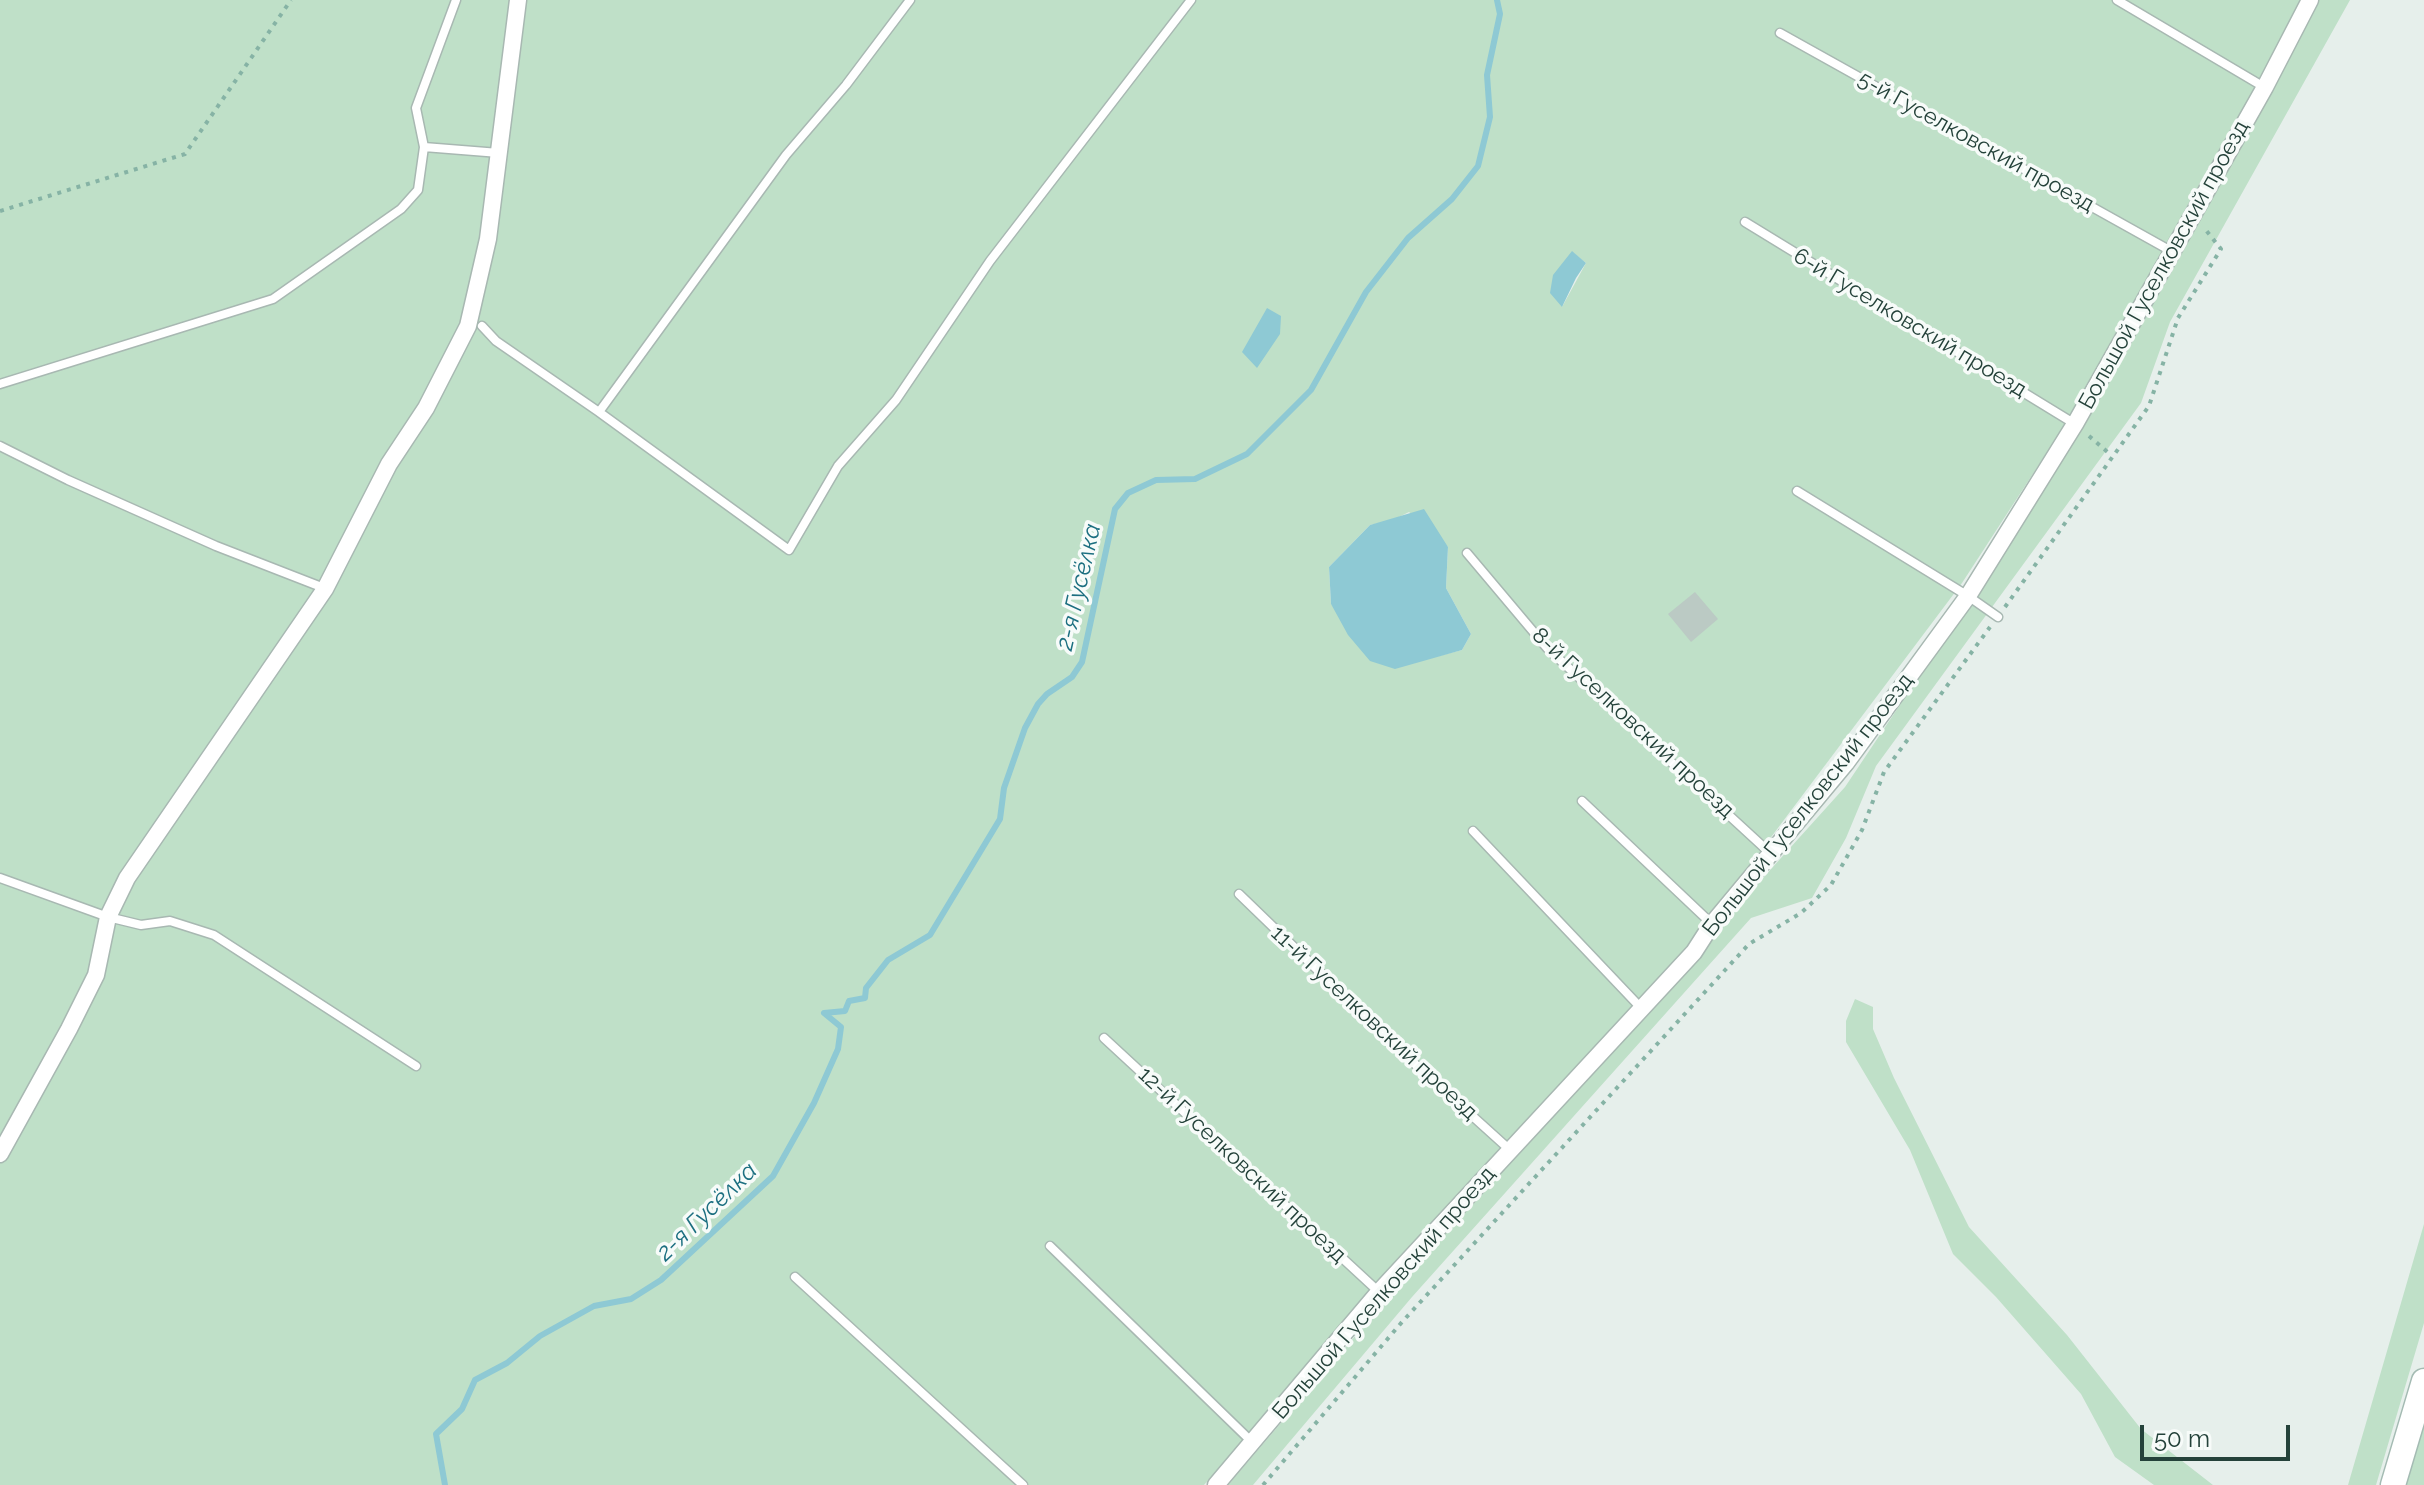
<!DOCTYPE html>
<html>
<head>
<meta charset="utf-8">
<style>
	body { margin:0 }
	#map { position:relative; width:2424px; height:1485px; overflow:hidden; background:#e6efeb; font-family:Raleway,sans-serif }
	canvas { display:block }
	.scale { position:absolute; left:2140px; top:1425px; width:150px; height:36px; box-sizing:border-box; border:4px solid #24423a; border-top:0; padding-left:10px; font-size:24px; line-height:28px; white-space:nowrap; color:#24423a; -webkit-text-stroke:6px #f7fbf9; paint-order:stroke }
</style>
</head>
<body>
<div id="map">
<canvas width="2424" height="1485"></canvas>
<div class="scale">50 m</div>
</div>
<script>
const ctx = document.querySelector('canvas').getContext('2d');
ctx.lineJoin = 'round';
function fillPath(path, color) {
  ctx.fillStyle = color;
  ctx.fill(path, 'evenodd');
}
function poly(rows) {
  const path = new Path2D();
  for (const r of rows) {
    path.moveTo(r[0], r[1]);
    for (let i = 2; i < r.length; i += 2) path.lineTo(r[i], r[i + 1]);
  }
  return path;
}
function stroke(path, color, width, dash) {
  ctx.strokeStyle = color;
  ctx.lineWidth = width;
  ctx.lineCap = dash ? 'butt' : 'round';
  ctx.setLineDash(dash || []);
  ctx.stroke(path);
}
function write(font, color, halo, rows, align = 'center') {
  ctx.font = font + ' Raleway,sans-serif';
  ctx.lineWidth = 7;
  ctx.setLineDash([]);
  ctx.textBaseline = 'middle';
  ctx.strokeStyle = halo;
  ctx.fillStyle = color;
  for (const [text, x, y, turn = 0] of rows) {
    ctx.save();
    ctx.translate(x, y);
    ctx.rotate((+turn || 0) * Math.PI / 180);
    ctx.textAlign = isNaN(turn) ? turn : align;
    if (halo) ctx.strokeText(text, 0, 0);
    ctx.fillText(text, 0, 0);
    ctx.restore();
  }
}
fillPath(poly([
	[0,0,2300,0,2250,101,2064,426,1962,583,1690,945,1361,1302,1204,1485,0,1485],
	[1572,252,1586,263,1562,307],
	[1409,512,1448,547,1446,588,1471,634,1462,650,1423,660,1331,604,1329,567,1370,525,1393,520],
	[2316,0,2350,0,2170,322,2141,403,1876,766,1846,838,1812,898,1751,918,1412,1297,1253,1485,1228,1485,1450,1225,1845,787,1954,624],
	[1855,999,1873,1007,1873,1029,1894,1078,1969,1227,2067,1335,2141,1429,2213,1485,2154,1485,2115,1457,2081,1394,1996,1297,1953,1254,1910,1150,1846,1042,1846,1021],
	[2424,1224,2424,1323,2376,1485,2348,1485],
	[2424,1401,2424,1485,2399,1485]
]), '#bfe0c8');
fillPath(poly([
	[1572,251,1586,263,1576,278,1562,307,1550,293,1553,275],
	[1267,308,1281,316,1280,334,1257,368,1242,352],
	[1424,509,1448,547,1446,588,1471,634,1462,650,1395,669,1370,661,1348,635,1331,604,1329,567,1370,525]
]), '#8ec9d4');
stroke(poly([
	[445,1485,436,1434,462,1409,475,1380,507,1363,540,1336,594,1306,631,1299,661,1280,773,1176,814,1103,838,1049,841,1027,824,1013,845,1011,849,1001,865,998,866,988,888,960,930,935,1000,819,1004,788,1025,728,1038,704,1047,694,1072,677,1082,662,1115,509,1128,493,1156,480,1195,479,1247,454,1311,390,1366,292,1408,238,1452,199,1478,166,1490,117,1487,75,1500,14,1497,0]
]), '#8ec9d4', 6);
fillPath(poly([
	[1695,592,1718,619,1691,642,1668,614]
]), '#bbcac4');
const service = poly([
	[910,0,846,85,786,155,599,412,789,550,838,466,896,400,990,261,1191,0],
	[2117,0,2264,87],
	[1780,33,2171,251],
	[424,147,416,108,456,0],
	[1745,222,2075,424],
	[482,326,496,341,599,412],
	[0,384,273,299,401,209,418,190,424,147,499,153],
	[0,446,68,480,216,546,324,588],
	[1797,491,1968,596,1998,617],
	[1467,553,1547,648,1770,853],
	[1582,801,1712,924],
	[1473,831,1641,1008],
	[0,878,108,917,141,925,170,921,214,935,416,1066],
	[1239,894,1417,1066,1510,1150],
	[1104,1038,1379,1292],
	[1050,1246,1252,1442],
	[795,1277,1023,1485]
]);
const minor = poly([
	[0,1154,69,1029,96,975,108,917,127,878,325,589,389,464,426,408,468,326,488,239,518,0],
	[1216,1485,1379,1292,1694,952,1712,924,1846,763,1968,596,2075,424,2265,87,2310,0]
]);
const secondary = poly([
	[2393,1485,2424,1381]
]);
stroke(service, '#a8b8b2', 11);
stroke(minor, '#a8b8b2', 19);
stroke(secondary, '#a4bbb3', 27);
stroke(poly([
	[0,211,185,154,291,0],
	[2089,436,2111,455],
	[2005,607,2149,406,2178,318,2221,249,2205,229],
	[1263,1485,1402,1322,1749,944,1801,913,1831,885,1862,830,1884,772,1990,627]
]), '#86b3a5', 4, [4, 6]);
stroke(service, '#fff', 8);
stroke(minor, '#fff', 16);
stroke(secondary, '#fff', 24);
write('22px', '#24423a', '#f7fbf9', [
	["5-й Гуселковский проезд",1976,142,29],
	["Большой Гуселковский проезд",2164,265,-61],
	["6-й Гуселковский проезд",1910,323,31],
	["8-й Гуселковский проезд",1633,723,43],
	["Большой Гуселковский проезд",1808,805,-52],
	["11-й Гуселковский проезд",1374,1023,43],
	["12-й Гуселковский проезд",1242,1165,43],
	["Большой Гуселковский проезд",1384,1293,-49]
]);
write('italic 24px', '#1c6f80', '#f7fbf9', [
	["2-я Гусёлка",1079,587,-77],
	["2-я Гусёлка",707,1212,-44]
]);
</script>
</body>
</html>
